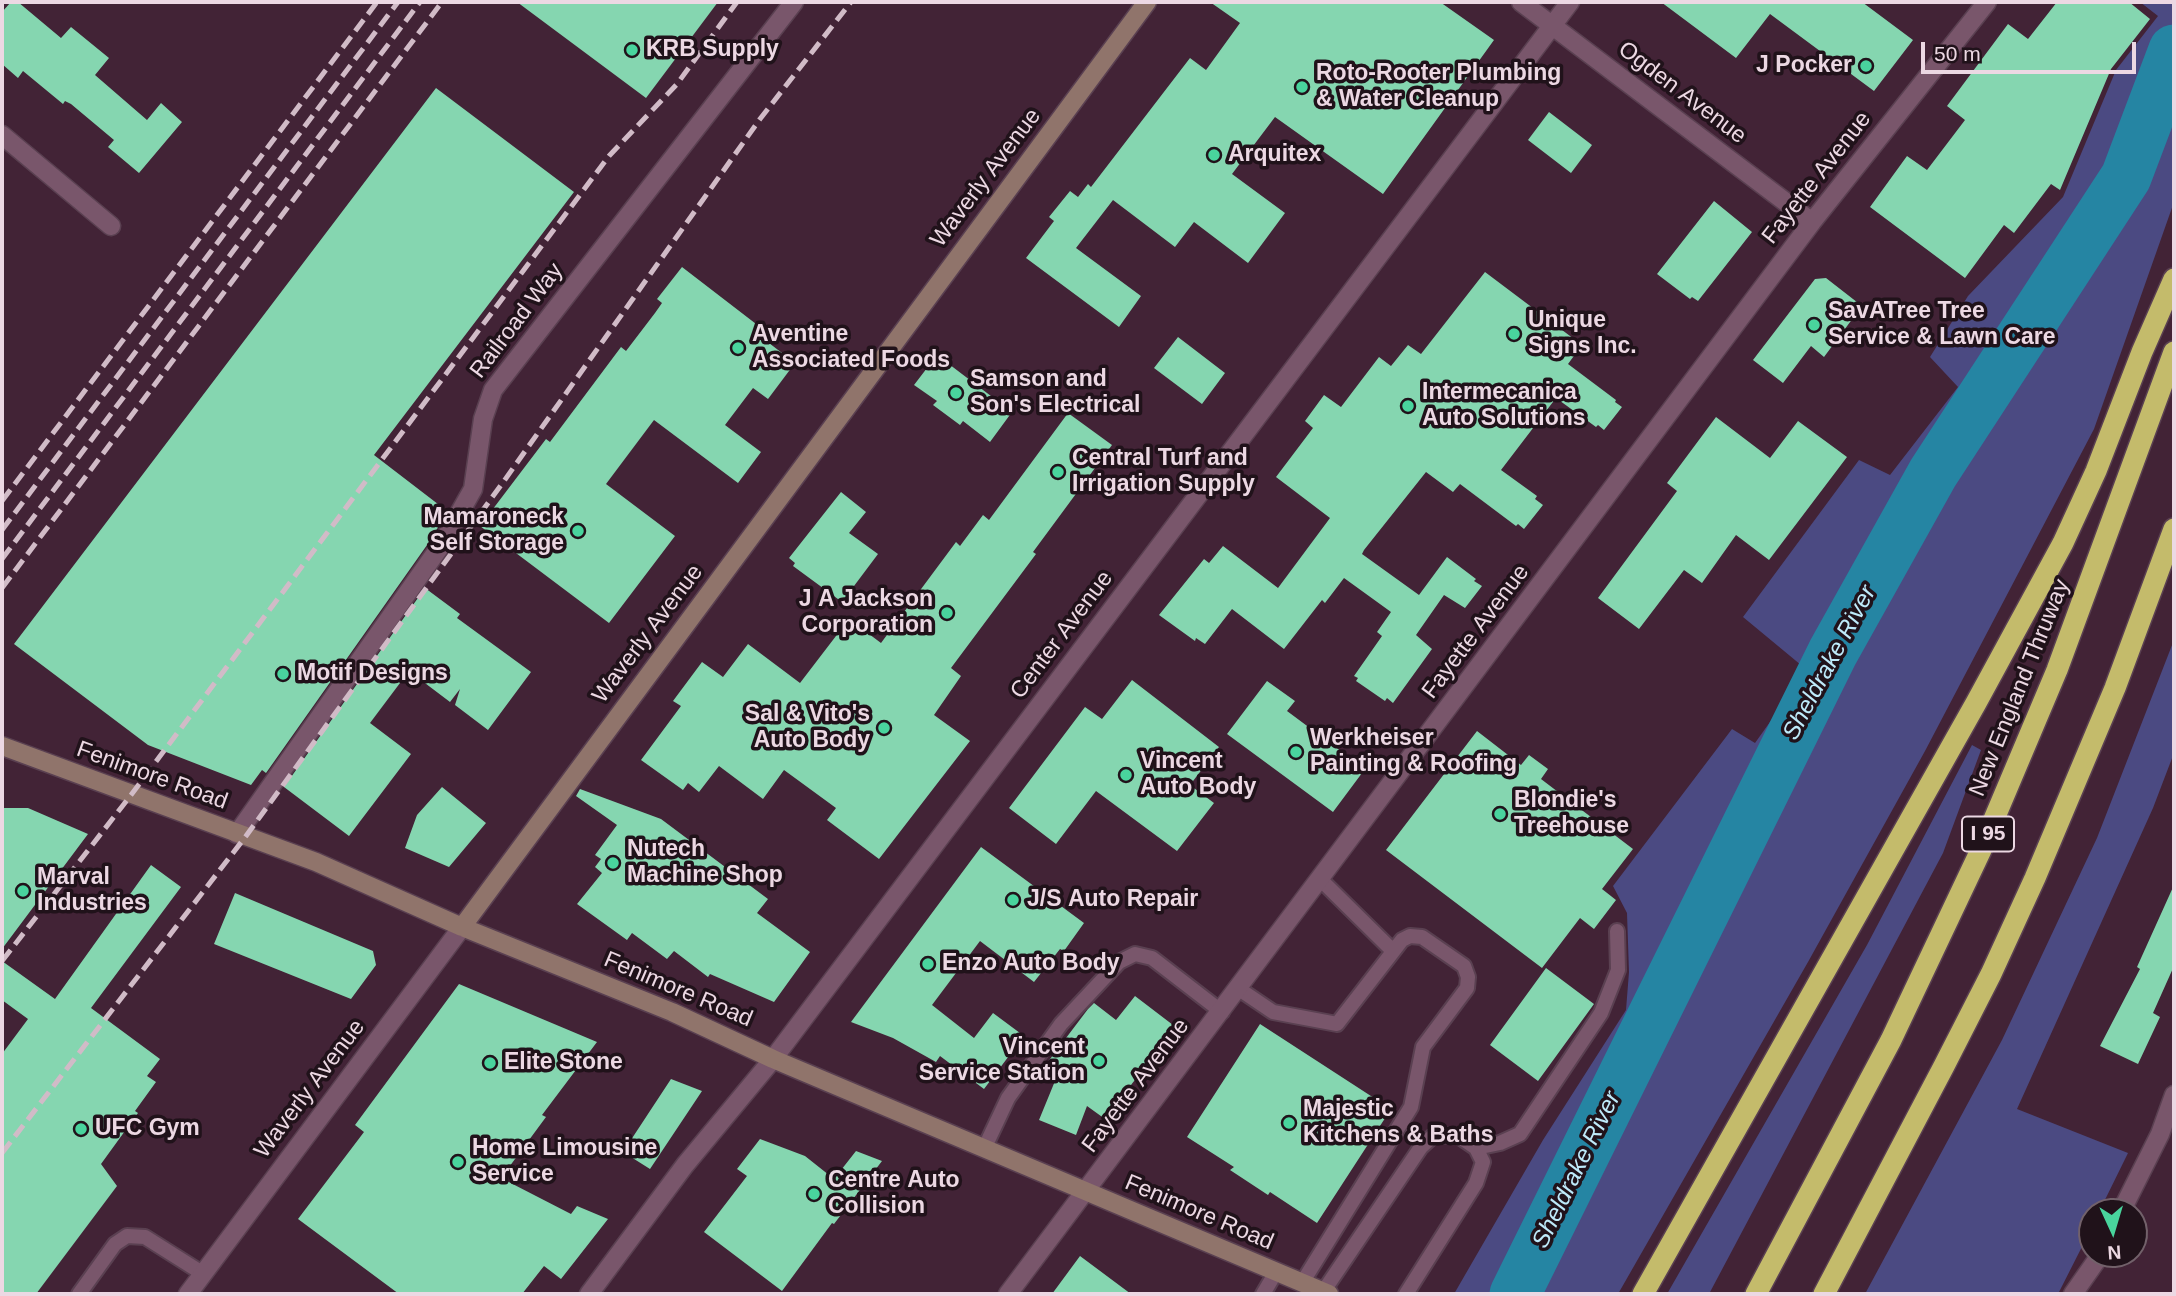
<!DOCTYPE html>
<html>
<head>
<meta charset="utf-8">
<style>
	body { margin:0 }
	#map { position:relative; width:2176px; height:1296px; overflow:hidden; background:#422336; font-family:Helvetica,sans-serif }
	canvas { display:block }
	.frame { position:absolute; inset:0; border:4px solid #ecd8e3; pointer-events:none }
	.north { position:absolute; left:2078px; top:1198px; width:70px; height:70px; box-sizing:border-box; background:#20121a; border:2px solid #72616a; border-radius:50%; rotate:176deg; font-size:19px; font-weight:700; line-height:28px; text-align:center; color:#ecd8e3 }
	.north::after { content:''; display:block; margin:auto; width:24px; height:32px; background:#49d49d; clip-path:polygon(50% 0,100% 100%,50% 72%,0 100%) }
	.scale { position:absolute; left:1921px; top:42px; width:215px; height:32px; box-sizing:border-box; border:4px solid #ecd8e3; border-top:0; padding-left:9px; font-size:21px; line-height:24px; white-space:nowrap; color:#ecd8e3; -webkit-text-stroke:5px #20121a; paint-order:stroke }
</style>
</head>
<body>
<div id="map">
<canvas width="2176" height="1296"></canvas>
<div class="frame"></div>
<div class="north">N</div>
<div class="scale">50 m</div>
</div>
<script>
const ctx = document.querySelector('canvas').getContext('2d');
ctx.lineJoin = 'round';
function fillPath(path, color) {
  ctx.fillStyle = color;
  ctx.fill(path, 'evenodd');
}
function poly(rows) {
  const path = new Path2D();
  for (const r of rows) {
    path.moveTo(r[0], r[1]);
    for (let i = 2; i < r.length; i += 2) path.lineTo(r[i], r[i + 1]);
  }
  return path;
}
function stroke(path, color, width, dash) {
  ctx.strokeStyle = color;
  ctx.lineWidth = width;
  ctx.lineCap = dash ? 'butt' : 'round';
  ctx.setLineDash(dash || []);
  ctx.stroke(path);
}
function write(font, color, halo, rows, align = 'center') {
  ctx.font = font + ' Helvetica,sans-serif';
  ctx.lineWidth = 7;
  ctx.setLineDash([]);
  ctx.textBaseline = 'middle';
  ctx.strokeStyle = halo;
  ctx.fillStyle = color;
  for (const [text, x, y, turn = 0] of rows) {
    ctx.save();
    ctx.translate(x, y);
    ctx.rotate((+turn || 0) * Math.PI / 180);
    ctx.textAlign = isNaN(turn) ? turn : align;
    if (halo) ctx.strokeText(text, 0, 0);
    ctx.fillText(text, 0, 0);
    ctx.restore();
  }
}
fillPath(poly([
	[2140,2,2174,2,2174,202,2094,429,1925,751,1808,962,1618,1294,1454,1294,1543,1140,1626,1010,1629,972,1627,913,1613,886,1732,729,1755,743,1807,670,1743,617,1859,460,1890,475,1958,387,1930,357,1968,296,2063,197,2116,70,2158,16],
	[2174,640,2174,753,2153,808,2017,1109,2128,1153,2099,1212,2092,1212,2092,1227,2058,1294,1865,1294,2002,1040,2097,838],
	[1972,745,1981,750,1943,853,1709,1294,1667,1294,1867,945]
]), '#4b4a82');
stroke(poly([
	[1515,1294,1833,652,1933,473,2126,177,2174,50]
]), '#2585a3', 51);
fillPath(poly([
	[11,2,18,2,61,38,71,27,109,58,95,75,147,120,161,103,182,122,139,173,108,147,114,140,71,104,65,101,63,104,23,71,18,78,2,64,2,12],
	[517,2,718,2,646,98],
	[1210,2,1440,2,1494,40,1383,194,1275,117,1232,174,1285,213,1248,263,1194,222,1175,247,1113,200,1076,248,1141,296,1119,327,1026,258,1054,221,1049,217,1070,191,1078,197,1088,184,1091,187,1190,58,1206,70,1240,23],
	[1661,2,1862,2,1913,40,1874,91,1770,14,1736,58],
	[2057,2,2129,2,2150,19,2111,69,2060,190,2051,184,2014,233,2004,225,1965,278,1870,207,1907,156,1927,170,1965,120,1947,106,2008,24,2028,39],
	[436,88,574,192,374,455,447,511,432,538,266,773,262,770,251,785,148,745,14,644],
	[1549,112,1592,145,1571,173,1528,140],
	[1714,201,1752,232,1698,301,1692,297,1690,299,1657,274],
	[682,267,760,327,756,333,795,363,768,399,753,388,725,425,761,452,738,483,654,420,606,484,675,536,609,623,480,526,546,439,550,442,621,347,626,351,655,313,662,303,657,299],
	[1485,272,1582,345,1568,364,1616,400,1615,402,1622,407,1604,430,1598,425,1596,427,1556,398,1501,470,1537,496,1535,499,1543,505,1524,529,1518,524,1516,526,1460,484,1453,492,1426,472,1364,550,1362,554,1419,595,1447,557,1476,579,1474,581,1482,586,1465,608,1444,595,1416,635,1432,649,1393,703,1387,698,1385,701,1356,681,1358,678,1354,676,1382,636,1377,632,1391,612,1344,578,1325,603,1322,600,1284,649,1232,609,1205,644,1196,638,1195,641,1159,615,1204,559,1209,563,1223,546,1278,588,1330,518,1276,477,1313,428,1305,421,1324,395,1341,407,1379,357,1391,366,1408,345,1421,354],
	[1826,278,1862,306,1824,357,1811,346,1783,383,1753,360,1815,279],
	[1178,337,1225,373,1202,404,1154,368],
	[937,355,1012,412,990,442,963,421,960,425,933,405,937,401,914,385],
	[1068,413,1112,445,1033,552,1036,554,951,668,961,676,934,715,970,741,879,859,827,820,836,808,784,770,763,799,719,766,699,792,688,783,683,790,641,760,681,706,673,701,702,662,723,677,748,644,800,683,849,619,881,643,956,542,960,546,983,515,989,520],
	[1716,417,1770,458,1798,421,1847,457,1769,560,1736,535,1702,583,1684,570,1639,629,1598,598,1677,491,1667,483],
	[841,492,866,512,849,533,878,554,842,602,793,566,795,563,789,558],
	[425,588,460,614,457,618,531,672,488,730,455,705,460,689,450,702,409,671,370,723,411,754,349,836,284,787],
	[1132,680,1219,747,1190,785,1214,803,1177,851,1096,791,1056,844,1009,808,1085,707,1102,719],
	[1267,681,1295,701,1287,711,1365,769,1333,812,1227,734],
	[1477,731,1521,765,1529,755,1548,769,1541,779,1633,849,1602,889,1616,900,1594,929,1580,918,1542,968,1386,850],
	[442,787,486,823,449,867,405,848,417,815],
	[580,789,661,819,768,899,757,913,810,952,774,1002,710,974,708,977,674,951,667,959,632,933,627,940,577,904,602,873,595,867,601,859,595,855,617,825,576,796],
	[2,808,28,808,88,834,2,949],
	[981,847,1084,923,1064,951,1060,949,1034,982,980,941,932,1005,974,1038,993,1013,1024,1036,984,1089,940,1056,936,1062,893,1038,851,1022],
	[151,865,181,887,91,1008,160,1059,147,1076,156,1082,135,1111,138,1113,101,1164,117,1186,36,1294,2,1294,2,1054,28,1019,2,1000,2,961,55,999],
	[2174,885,2174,966,2153,1013,2160,1017,2138,1064,2100,1046,2140,969,2137,967],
	[235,893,373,951,376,965,351,999,214,944],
	[1546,968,1594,1004,1538,1081,1490,1045],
	[459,984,597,1042,542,1115,546,1117,501,1178,571,1214,577,1206,608,1219,561,1279,544,1266,522,1294,399,1294,298,1219,364,1132,355,1125],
	[1135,996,1173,1025,1155,1049,1157,1051,1105,1119,1087,1106,1076,1135,1039,1120,1055,1081,1041,1071,1088,1009,1094,1003,1116,1020],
	[1260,1024,1391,1109,1317,1223,1270,1192,1268,1195,1230,1170,1234,1167,1187,1137],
	[671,1079,702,1091,650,1169,623,1152],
	[760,1139,805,1156,834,1179,856,1151,882,1161,834,1224,832,1223,782,1291,704,1232,747,1176,737,1169],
	[1080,1256,1131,1294,1052,1294]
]), '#85d6b0');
const lane = poly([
	[1321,880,1393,951],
	[1239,989,1273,1012,1337,1024,1402,940,1410,936,1422,937,1464,966,1468,977,1467,988,1423,1047,1411,1107,1302,1283],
	[1476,1148,1500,1143,1520,1134,1601,1013,1618,970,1617,931],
	[984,1149,1008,1098,1061,1024,1119,962,1135,954,1152,958,1222,1012],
	[1323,1292,1421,1147,1433,1136,1457,1135,1476,1148,1483,1162,1476,1183,1406,1294],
	[79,1294,115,1244,127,1236,145,1237,202,1273],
	[1263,1294,1276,1272]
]);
const street = poly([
	[1521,2,1812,222],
	[2,135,111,226],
	[237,834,442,544,473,489,483,419,493,390,794,2],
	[2121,1212,2160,1134,2174,1095],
	[188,1294,462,927],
	[589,1294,685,1165,773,1059,1570,2],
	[1008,1294,1812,222,1987,2],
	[2073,1294,2101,1254]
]);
const secondary = poly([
	[2,746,316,862,462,927,672,1012,773,1059,1329,1294],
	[462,927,1147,2]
]);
const highway = poly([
	[1643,1294,1976,703,2063,543,2096,471,2142,352,2174,279],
	[1756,1294,1891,1040,1981,850,2057,670,2174,352],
	[1824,1294,1944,1066,1991,974,2035,878,2115,688,2174,529]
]);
stroke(lane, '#5a4051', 18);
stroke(street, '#5a4051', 21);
stroke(secondary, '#5a4051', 21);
stroke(highway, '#5a4051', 24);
stroke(lane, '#79566b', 14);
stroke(street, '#79566b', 18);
stroke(secondary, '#90746b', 18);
stroke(highway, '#c4bb6b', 21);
stroke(poly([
	[2,501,377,2],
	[2,530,398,2],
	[2,559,420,2],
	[2,588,442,2],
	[2,961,131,795,609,156,677,84,737,2],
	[2,1153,246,836,504,481,760,119,851,2]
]), '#d1bbc7', 5, [14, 7]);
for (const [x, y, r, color] of [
	[632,50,7,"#49d49d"],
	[1866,66,7,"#49d49d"],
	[1302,87,7,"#49d49d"],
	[1214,155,7,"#49d49d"],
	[1814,325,7,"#49d49d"],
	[1514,334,7,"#49d49d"],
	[738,348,7,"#49d49d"],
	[956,393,7,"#49d49d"],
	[1408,406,7,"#49d49d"],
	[1058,472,7,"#49d49d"],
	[578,531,7,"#49d49d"],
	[947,613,7,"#49d49d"],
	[283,674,7,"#49d49d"],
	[884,728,7,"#49d49d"],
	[1296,752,7,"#49d49d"],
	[1126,775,7,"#49d49d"],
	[1500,814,7,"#49d49d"],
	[613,863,7,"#49d49d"],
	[23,891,7,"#49d49d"],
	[1013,900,7,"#49d49d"],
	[928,964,7,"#49d49d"],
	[1099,1061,7,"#49d49d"],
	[490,1063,7,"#49d49d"],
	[1289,1123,7,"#49d49d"],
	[81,1129,7,"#49d49d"],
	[458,1162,7,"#49d49d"],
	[814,1194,7,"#49d49d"]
]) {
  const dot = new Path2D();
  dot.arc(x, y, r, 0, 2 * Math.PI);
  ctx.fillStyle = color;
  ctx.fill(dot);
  stroke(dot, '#20121a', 2.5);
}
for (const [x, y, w] of [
	[1988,834,52]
]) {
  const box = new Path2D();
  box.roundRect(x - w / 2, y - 17.5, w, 35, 5);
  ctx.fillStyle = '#20121a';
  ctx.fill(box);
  stroke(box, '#ecd8e3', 2);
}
write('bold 21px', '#ecd8e3', null, [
	["I 95",1988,834]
]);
write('bold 23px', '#ecd8e3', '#20121a', [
	["KRB Supply",646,50],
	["J Pocker",1852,66,"right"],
	["Roto-Rooter Plumbing",1316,74],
	["& Water Cleanup",1316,100],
	["Arquitex",1228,155],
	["SavATree Tree",1828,312],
	["Service & Lawn Care",1828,338],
	["Unique",1528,321],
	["Signs Inc.",1528,347],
	["Aventine",752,335],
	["Associated Foods",752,361],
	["Samson and",970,380],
	["Son's Electrical",970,406],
	["Intermecanica",1422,393],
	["Auto Solutions",1422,419],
	["Central Turf and",1072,459],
	["Irrigation Supply",1072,485],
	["Mamaroneck",564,518,"right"],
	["Self Storage",564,544,"right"],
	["J A Jackson",933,600,"right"],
	["Corporation",933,626,"right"],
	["Motif Designs",297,674],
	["Sal & Vito's",870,715,"right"],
	["Auto Body",870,741,"right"],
	["Werkheiser",1310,739],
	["Painting & Roofing",1310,765],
	["Vincent",1140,762],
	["Auto Body",1140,788],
	["Blondie's",1514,801],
	["Treehouse",1514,827],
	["Nutech",627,850],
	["Machine Shop",627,876],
	["Marval",37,878],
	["Industries",37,904],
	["J/S Auto Repair",1027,900],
	["Enzo Auto Body",942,964],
	["Vincent",1085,1048,"right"],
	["Service Station",1085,1074,"right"],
	["Elite Stone",504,1063],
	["Majestic",1303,1110],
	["Kitchens & Baths",1303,1136],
	["UFC Gym",95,1129],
	["Home Limousine",472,1149],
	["Service",472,1175],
	["Centre Auto",828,1181],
	["Collision",828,1207]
], 'left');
write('23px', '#ecd8e3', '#20121a', [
	["Ogden Avenue",1682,93,37],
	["Waverly Avenue",986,178,-53],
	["Fayette Avenue",1817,178,-52],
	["Railroad Way",517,321,-53],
	["Fayette Avenue",1476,632,-53],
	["Waverly Avenue",648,634,-53],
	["Center Avenue",1062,635,-53],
	["New England Thruway",2020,688,-68],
	["Fenimore Road",152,776,20],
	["Fenimore Road",678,990,23],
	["Fayette Avenue",1136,1086,-53],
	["Waverly Avenue",310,1089,-53],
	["Fenimore Road",1199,1213,23]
]);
write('italic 24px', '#beeafa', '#20121a', [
	["Sheldrake River",1830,663,-62],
	["Sheldrake River",1577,1170,-64]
]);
</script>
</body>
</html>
